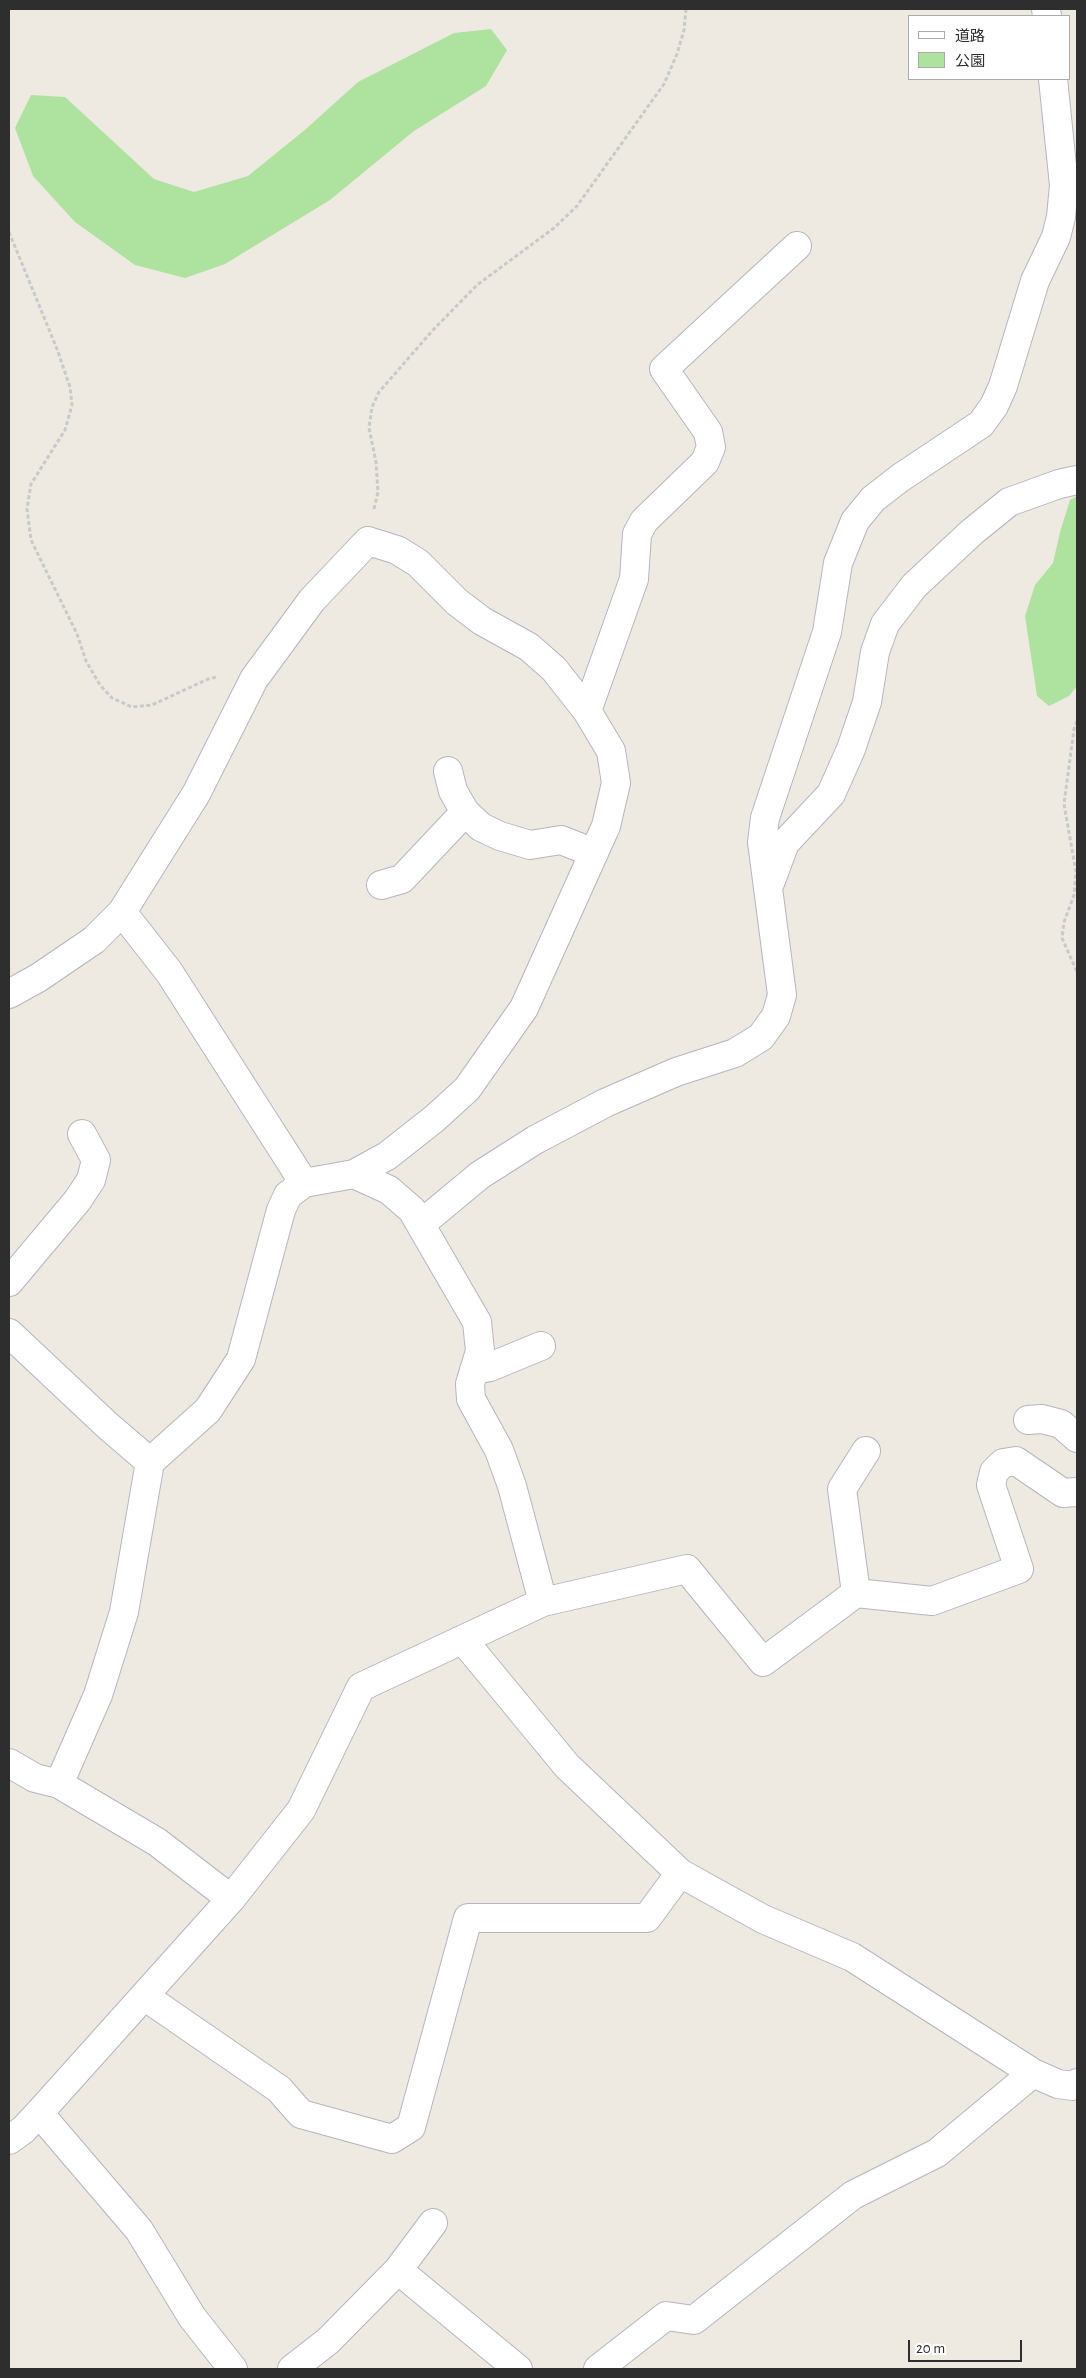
<!DOCTYPE html>
<html>
<head>
<meta charset="utf-8">
<style>
	body { margin:0 }
	#map { position:relative; width:1086px; height:2378px; overflow:hidden; background:#eeeae1; font-family:"Alegreya Sans","Noto Sans JP",sans-serif }
	canvas { display:block }
	.frame { position:absolute; inset:0; border:10px solid #2e2e2e; pointer-events:none }
	.legend { position:absolute; left:908px; top:15px; width:162px; height:65px; box-sizing:border-box; background:#fff; border:1px solid #ababab; margin:0; padding:6px 9px; list-style:none; font-size:15px; color:#2e2e2e }
	.legend li { display:flex; align-items:center; gap:10px; height:25px }
	.legend b { width:25px; border:1px solid #ababab }
	.scale { position:absolute; left:908px; top:2340px; width:114px; height:22px; box-sizing:border-box; border:2px solid #2e2e2e; border-top:0; padding-left:6px; font-size:15px; line-height:18px; white-space:nowrap; color:#2e2e2e; -webkit-text-stroke:4px #fff; paint-order:stroke }
</style>
</head>
<body>
<div id="map">
<canvas width="1086" height="2378"></canvas>
<div class="frame"></div>
<ul class="legend">
<li><b style="height:6px;background:#fff"></b>道路</li>
<li><b style="height:14px;background:#ade39f"></b>公園</li>
</ul>
<div class="scale">20 m</div>
</div>
<script>
const ctx = document.querySelector('canvas').getContext('2d');
ctx.lineJoin = 'round';
function fillPath(path, color) {
  ctx.fillStyle = color;
  ctx.fill(path, 'evenodd');
}
function poly(rows) {
  const path = new Path2D();
  for (const r of rows) {
    path.moveTo(r[0], r[1]);
    for (let i = 2; i < r.length; i += 2) path.lineTo(r[i], r[i + 1]);
  }
  return path;
}
function stroke(path, color, width, dash) {
  ctx.strokeStyle = color;
  ctx.lineWidth = width;
  ctx.lineCap = dash ? 'butt' : 'round';
  ctx.setLineDash(dash || []);
  ctx.stroke(path);
}
fillPath(poly([
	[491,29,507,50,486,86,414,131,330,200,225,264,185,278,135,265,75,222,33,176,15,128,31,95,65,97,154,179,194,192,248,176,306,129,358,82,454,33],
	[1077,496,1077,686,1069,696,1049,706,1037,696,1025,616,1035,585,1053,563,1060,532,1070,500]
]), '#ade39f');
const minor = poly([
	[1046,9,1047,16],
	[368,541,397,550,418,563,457,602,482,621,529,647,554,669,587,711,611,751,616,783,606,826,524,1008,467,1089,434,1119,387,1156,354,1174,304,1183,169,972,122,912,196,794,254,679,312,600,368,541],
	[587,711,634,579,637,534,644,521,705,462,711,447,708,432,664,369,797,246],
	[448,771,453,791,465,812,481,827,500,836,530,845,561,840,594,853],
	[770,883,785,843,831,794,851,749,867,702,875,652,885,624,914,586,972,532,1009,502,1059,484,1077,480],
	[381,885,402,879,465,812],
	[9,994,38,978,94,940,122,912],
	[354,1174,389,1190,412,1210,477,1322,480,1351,470,1384,471,1399,499,1450,512,1486,543,1602],
	[421,1224,480,1175,535,1140,605,1103,676,1072,735,1053,761,1037,776,1016,782,995,762,842,765,818,827,632,838,563,855,521,873,499,900,478,981,424,994,406,1003,386,1035,281,1056,237,1061,217,1064,185,1053,79],
	[9,1282,77,1201,91,1180,96,1160,82,1134],
	[9,1333,108,1426,150,1462],
	[474,1370,490,1367,541,1346],
	[1028,1420,1042,1419,1061,1424,1077,1438],
	[856,1593,842,1489,866,1451],
	[463,1640,567,1766,680,1873,763,1919,852,1957,1033,2073,1058,2084,1073,2086,1077,2083],
	[9,1763,35,1778,59,1784,157,1842,231,1899],
	[59,1784,98,1695,124,1612,150,1462,208,1410,241,1359,281,1210,288,1195,304,1183],
	[144,1996,279,2089,301,2114,392,2139,411,2127,468,1918,647,1918,680,1873],
	[39,2113,139,2230,192,2317,233,2369],
	[9,2140,23,2130,39,2113,231,1899,301,1810,361,1687,543,1602,687,1569,763,1662,856,1593,932,1601,1019,1569,991,1485,994,1472,1003,1463,1016,1461,1063,1493,1077,1492],
	[398,2270,433,2223],
	[292,2369,328,2341,398,2270,518,2369],
	[598,2369,666,2316,694,2320,853,2195,937,2153,1033,2073]
]);
stroke(minor, '#b4b5c0', 30);
stroke(poly([
	[9,232,57,349,70,387,72,405,65,430,31,484,27,509,31,540,77,634,86,661,100,685,112,698,132,707,152,705,208,679,217,677],
	[374,509,378,492,376,462,369,428,372,407,379,392,433,330,477,285,554,228,577,206,664,84,677,54,684,30,686,9],
	[1077,721,1074,729,1064,804,1076,872,1074,895,1064,922,1062,938,1077,972]
]), '#c9c9c9', 3, [4, 2.5]);
stroke(minor, '#fff', 28);
</script>
</body>
</html>
